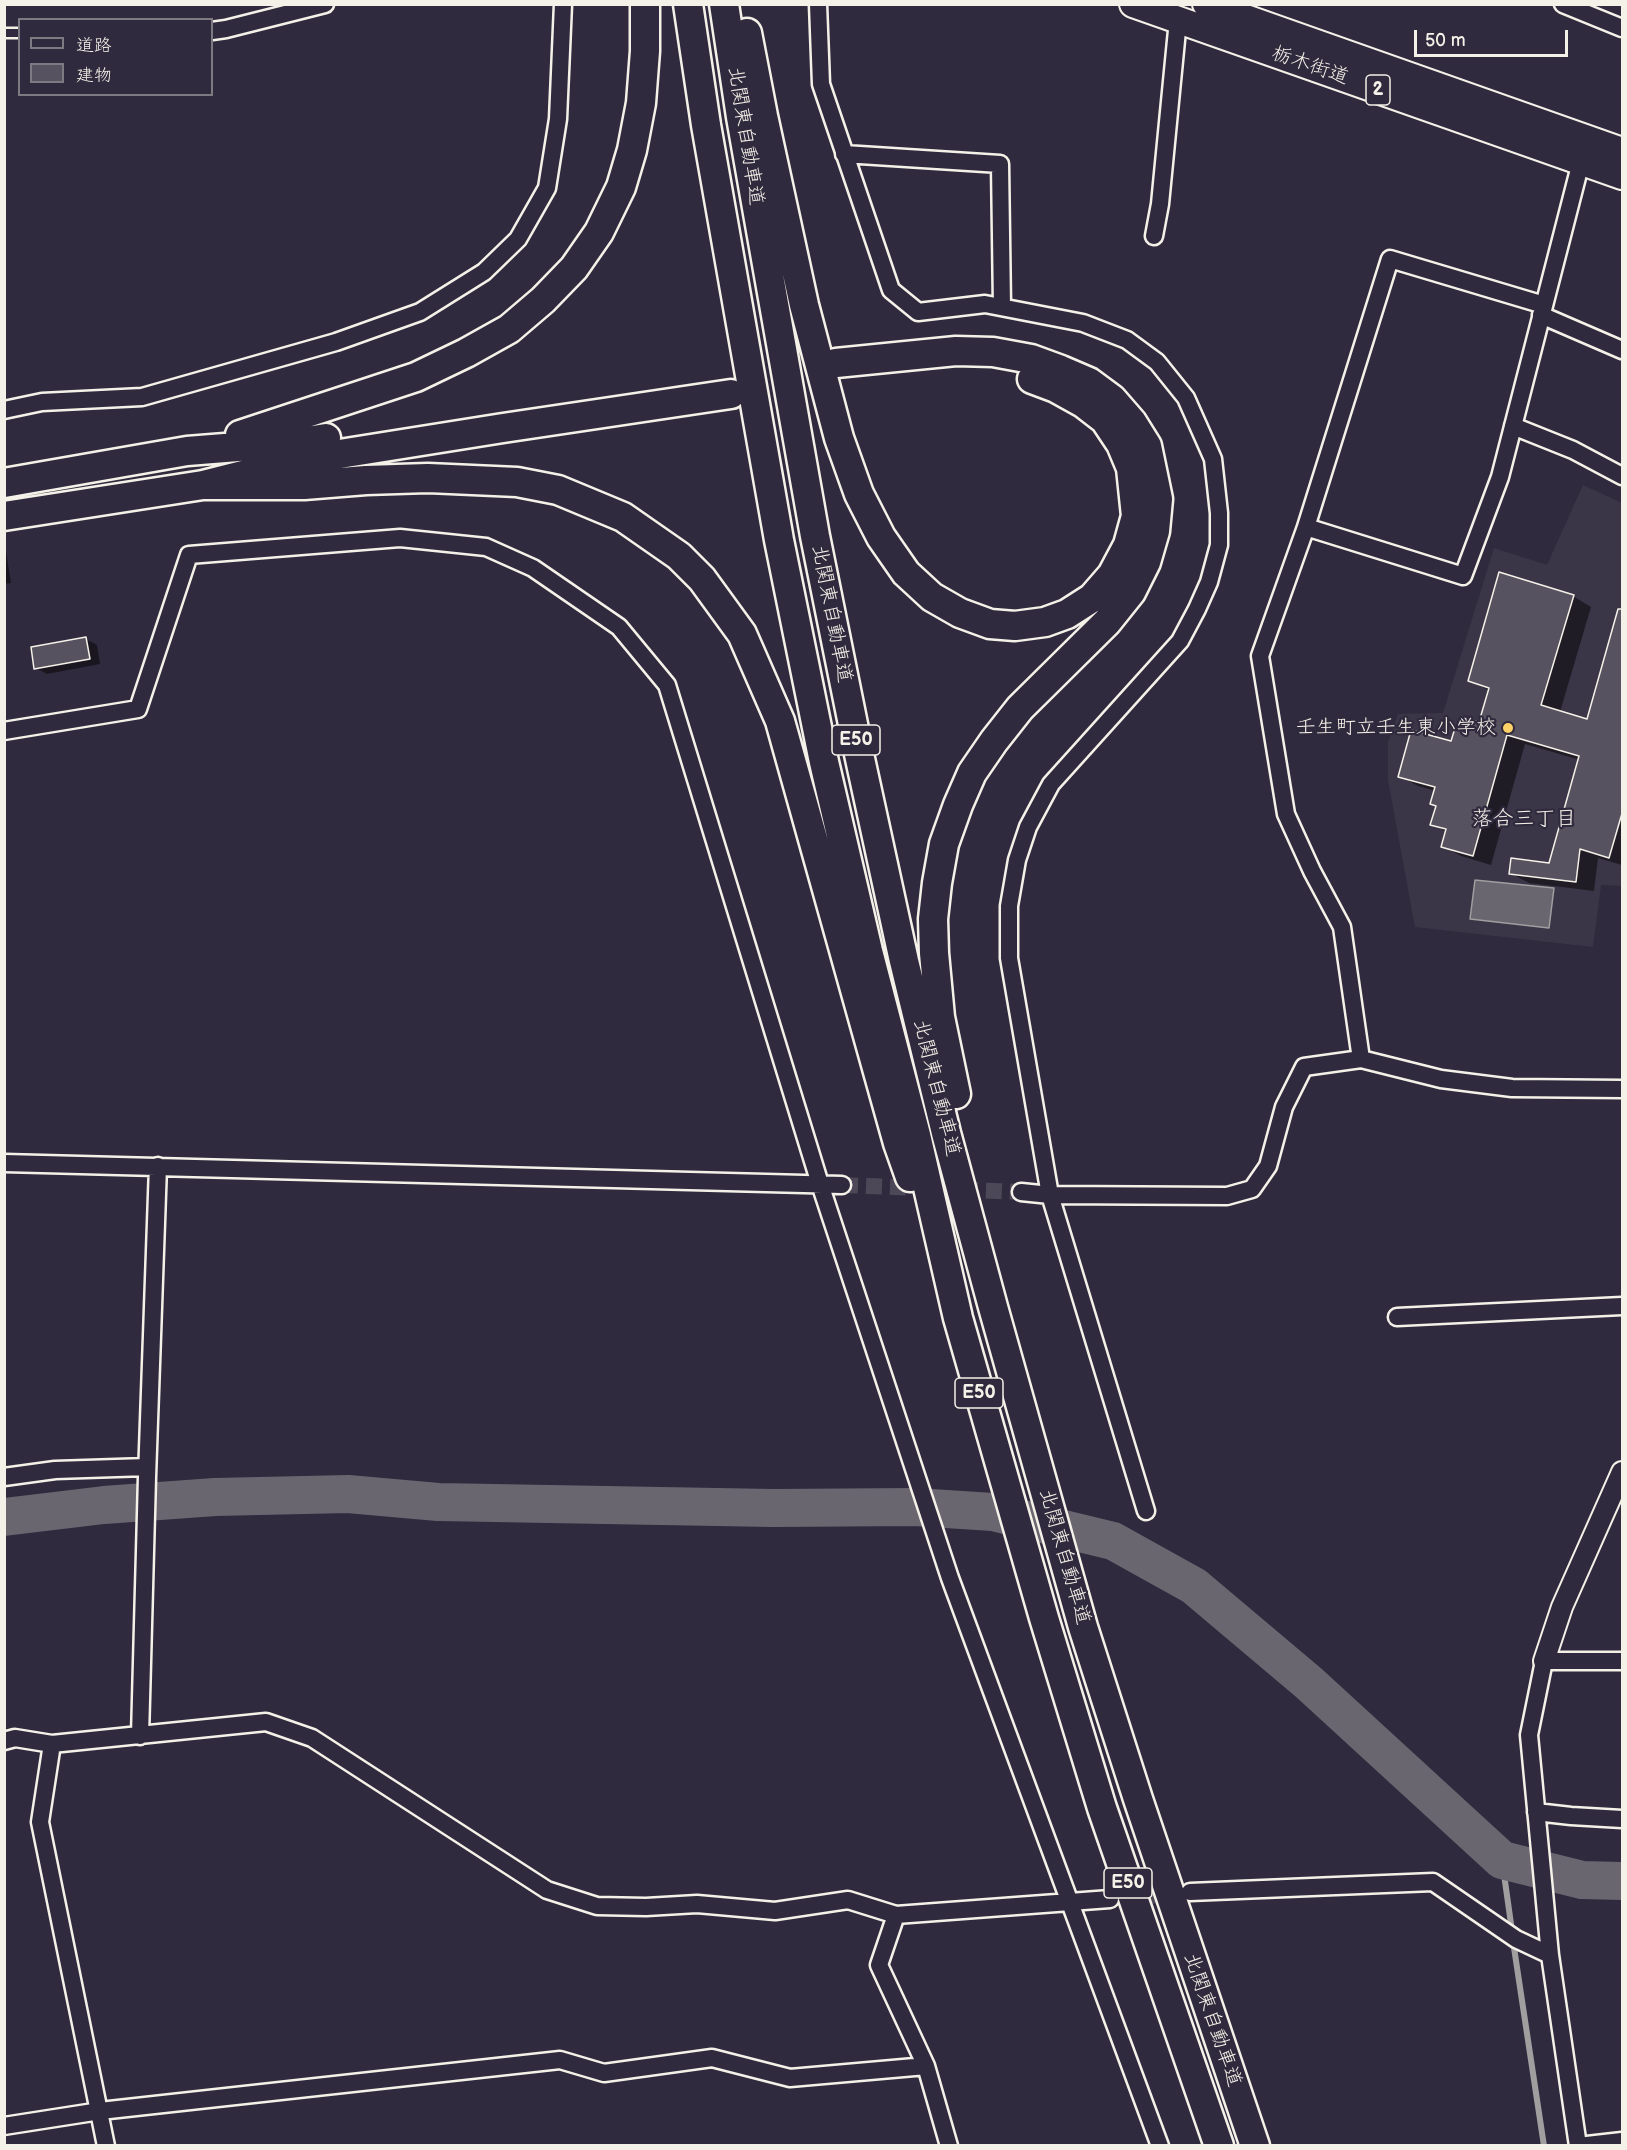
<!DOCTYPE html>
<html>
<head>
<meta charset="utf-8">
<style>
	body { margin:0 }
	#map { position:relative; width:1627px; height:2150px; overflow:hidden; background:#2f2a3d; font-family:"Balsamiq Sans","Klee One",sans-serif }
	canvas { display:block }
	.frame { position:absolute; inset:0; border:6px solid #f4f1e8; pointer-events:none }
	.legend { position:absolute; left:18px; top:18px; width:195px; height:78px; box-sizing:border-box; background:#2f2a3d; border:2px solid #7e7a81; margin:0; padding:8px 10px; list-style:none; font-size:18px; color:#f4f1e8 }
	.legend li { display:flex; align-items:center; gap:12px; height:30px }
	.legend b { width:30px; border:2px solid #7e7a81 }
	.scale { position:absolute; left:1414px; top:30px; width:154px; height:27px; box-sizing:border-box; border:3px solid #f4f1e8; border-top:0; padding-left:8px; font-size:18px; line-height:21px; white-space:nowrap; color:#f4f1e8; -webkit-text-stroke:4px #2f2a3d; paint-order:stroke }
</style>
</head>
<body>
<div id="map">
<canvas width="1627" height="2150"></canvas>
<div class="frame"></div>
<ul class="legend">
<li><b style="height:8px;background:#2f2a3d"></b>道路</li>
<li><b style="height:16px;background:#56525f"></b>建物</li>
</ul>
<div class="scale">50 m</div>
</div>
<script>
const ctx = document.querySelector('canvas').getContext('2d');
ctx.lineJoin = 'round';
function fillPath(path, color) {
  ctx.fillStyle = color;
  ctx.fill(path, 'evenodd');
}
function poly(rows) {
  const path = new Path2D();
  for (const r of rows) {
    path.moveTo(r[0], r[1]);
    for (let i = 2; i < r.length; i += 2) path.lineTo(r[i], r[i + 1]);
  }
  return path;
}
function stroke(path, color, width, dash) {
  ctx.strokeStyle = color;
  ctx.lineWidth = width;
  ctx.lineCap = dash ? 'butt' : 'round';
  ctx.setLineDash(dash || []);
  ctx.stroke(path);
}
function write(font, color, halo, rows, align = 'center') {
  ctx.font = font + ' "Balsamiq Sans","Klee One",sans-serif';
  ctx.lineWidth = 4.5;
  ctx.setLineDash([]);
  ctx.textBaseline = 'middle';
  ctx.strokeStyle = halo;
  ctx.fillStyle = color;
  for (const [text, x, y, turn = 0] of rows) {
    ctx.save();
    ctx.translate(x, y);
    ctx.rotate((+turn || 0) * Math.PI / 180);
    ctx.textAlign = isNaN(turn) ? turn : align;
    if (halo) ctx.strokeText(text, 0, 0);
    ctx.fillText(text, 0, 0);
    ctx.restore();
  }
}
fillPath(poly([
	[1583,485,1622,503,1622,886,1601,885,1593,947,1415,927,1388,780,1388,742,1398,714,1443,713,1494,548,1547,565]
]), '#3b3647');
const water = poly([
	[1475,880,1554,888,1549,928,1470,919,1475,880]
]);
fillPath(water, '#6a6670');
stroke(water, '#a19ea0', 1.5);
fillPath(poly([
	[4,539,11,583,4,584],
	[1573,596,1591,607,1560,712,1588,721,1622,618,1622,865,1598,858,1594,891,1529,883,1510,873,1551,864,1580,760,1525,744,1491,865,1461,856,1443,846,1447,832,1432,824,1437,806,1436,791,1418,786,1400,776,1452,743,1462,731,1480,724,1490,691,1469,680],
	[86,639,97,645,100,664,47,674,36,668]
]), '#0007');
stroke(poly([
	[1502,1860,1512,1931],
	[1513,1941,1544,2146]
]), '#a19ea0', 6);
stroke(poly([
	[4,1517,104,1505,215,1497,348,1494,438,1502,773,1508,915,1507,993,1512,1113,1541,1194,1586,1309,1683,1502,1860,1582,1880,1622,1881]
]), '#6a6670', 38);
const building = poly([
	[1499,572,1574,595,1541,705,1587,719,1618,609,1623,609,1623,810,1609,858,1580,849,1576,882,1509,874,1511,858,1549,863,1579,756,1507,735,1473,856,1441,847,1446,829,1430,825,1436,806,1430,804,1435,787,1398,777,1411,730,1451,741,1455,728,1461,730,1464,718,1479,722,1489,688,1468,681,1499,572],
	[86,637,90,659,34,669,31,647,86,637]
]);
fillPath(building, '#56525f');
stroke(building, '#f4f1e8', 1.5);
stroke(poly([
	[842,1185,1021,1192],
	[1126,1898,1178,1893]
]), '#4d4857', 16, [16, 8]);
stroke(poly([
	[731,394,841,381]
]), '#4d4857', 28, [28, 14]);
const service = poly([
	[4,33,20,33]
]);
const minor = poly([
	[818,4,821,84,891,290,918,312,985,304,1083,323,1127,340,1157,362,1186,398,1213,459,1219,513,1219,545,1209,582,1197,609,1180,641,1051,784,1028,827,1017,860,1009,906,1009,958,1050,1195,1146,1511],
	[1563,4,1622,28],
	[212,31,226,29,325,4],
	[844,154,1000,164,1002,307],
	[1154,236,1160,204,1178,20],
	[1541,315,1622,350],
	[4,410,42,402,142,397,336,342,420,312,484,272,518,239,547,188,558,119,563,4],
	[1513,426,1573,450,1622,476],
	[1306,527,1390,259,1544,305],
	[4,731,138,709,189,555,400,538,486,547,533,568,619,627,667,685,820,1184,950,1578,1160,2146],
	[1361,1059,1342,927,1312,871,1286,814,1260,656,1306,527,1463,576,1500,477,1583,154],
	[4,1163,842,1185],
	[1021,1192,1050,1195,1227,1196,1252,1189,1268,1166,1284,1107,1304,1067,1361,1059,1441,1079,1512,1088,1622,1089],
	[1397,1317,1622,1306],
	[4,1477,55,1470,147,1467],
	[140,1736,147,1477,158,1166],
	[4,1741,15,1738,52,1744,266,1722,312,1738,547,1890,597,1906,646,1907,697,1904,775,1911,848,1900,896,1915,1110,1899],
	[52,1744,40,1822,106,2146],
	[1536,1812,1571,1816,1622,1819],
	[1190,1892,1433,1882,1516,1939,1550,1955],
	[896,1915,879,1965,926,2066,949,2146],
	[4,2126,100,2111,560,2060,604,2073,712,2058,790,2078,926,2066],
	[1578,2146,1550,1955,1529,1735,1544,1661,1622,1661],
	[1578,2146,1622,2141]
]);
const tertiary = poly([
	[1544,1661,1562,1607,1622,1472]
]);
const primary = poly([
	[1133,4,1622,176],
	[1206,4,1622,151]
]);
const motorway = poly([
	[688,4,706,125,779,540,824,762,868,951,916,1135,958,1318,1044,1618,1102,1808,1219,2146],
	[724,4,741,117,815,536,859,754,904,961,946,1133,993,1307,1083,1627,1138,1799,1255,2146],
	[747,33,763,116,804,305,839,438,859,494,881,537,906,573,932,597,960,613,990,624,1015,626,1045,622,1067,614,1092,598,1112,575,1128,545,1136,516,1131,468,1121,444,1105,420,1083,403,1056,388,1032,379],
	[836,363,956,351,993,352,1031,359,1061,370,1089,382,1112,399,1132,422,1147,446,1158,499,1155,531,1146,562,1131,592,1107,622,1020,708,994,741,972,773,958,805,944,844,937,883,933,919,934,953,940,1017,956,1094],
	[240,435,416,377,466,353,509,329,543,300,574,268,599,232,621,187,632,150,641,103,645,51,645,4],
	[4,483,187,451,301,442,326,438],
	[203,485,304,485,366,480,428,478,517,482,558,490,623,517,679,556,702,579,742,634,780,721,898,1143,910,1177],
	[4,516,203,485,302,460,503,428,731,394]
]);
stroke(service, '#f4f1e8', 13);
stroke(minor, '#f4f1e8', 21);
stroke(tertiary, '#f4f1e8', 24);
stroke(primary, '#f4f1e8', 30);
stroke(motorway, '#f4f1e8', 33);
stroke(service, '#2f2a3d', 8);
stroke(minor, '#2f2a3d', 16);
stroke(tertiary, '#2f2a3d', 20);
stroke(primary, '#2f2a3d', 26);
stroke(motorway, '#2f2a3d', 28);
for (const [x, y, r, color] of [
	[1508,728,6,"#ffd166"]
]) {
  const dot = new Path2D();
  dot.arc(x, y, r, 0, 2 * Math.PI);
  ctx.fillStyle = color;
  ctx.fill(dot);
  stroke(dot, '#2f2a3d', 2);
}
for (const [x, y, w] of [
	[1378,90,24],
	[856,740,48],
	[979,1393,48],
	[1128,1883,48]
]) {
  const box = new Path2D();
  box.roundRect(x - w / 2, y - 15, w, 30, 4.5);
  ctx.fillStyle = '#2f2a3d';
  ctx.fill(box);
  stroke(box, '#f4f1e8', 1.5);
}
write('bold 18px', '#f4f1e8', null, [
	["2",1378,90],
	["E50",856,740],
	["E50",979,1393],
	["E50",1128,1883]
]);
write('20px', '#f4f1e8', '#2f2a3d', [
	["栃木街道",1310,66,19],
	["北関東自動車道",745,136,81],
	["北関東自動車道",831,614,79],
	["北関東自動車道",936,1088,76],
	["北関東自動車道",1064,1557,74],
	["北関東自動車道",1212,2020,71]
]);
write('20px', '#f4f1e8', '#2f2a3d', [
	["壬生町立壬生東小学校",1496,728]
], 'right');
write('21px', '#f4f1e8', '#2f2a3d', [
	["落合三丁目",1524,820]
]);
</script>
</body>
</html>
